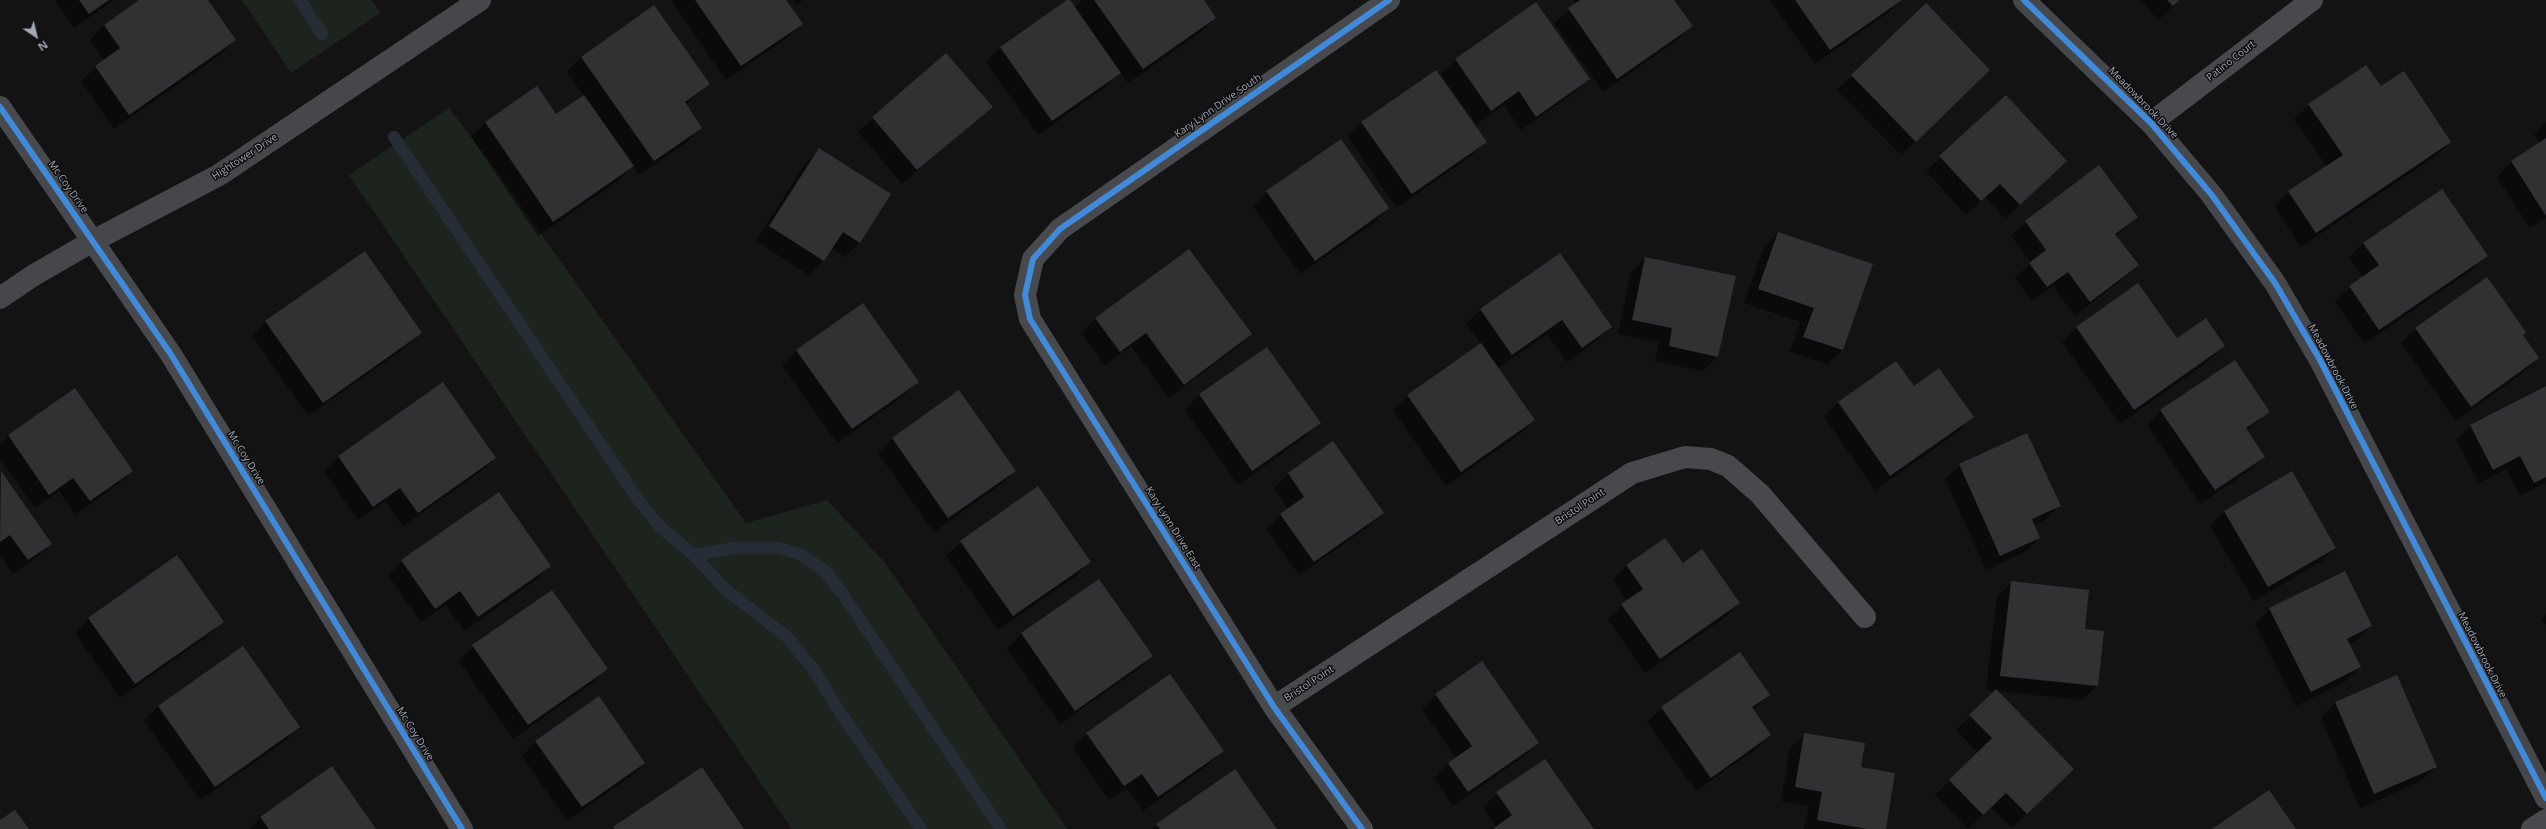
<!DOCTYPE html>
<html>
<head>
<meta charset="utf-8">
<style>
	body { margin:0 }
	#map { position:relative; width:2546px; height:829px; overflow:hidden; background:#131314; font-family:"Open Sans",sans-serif }
	canvas { display:block }
	.north { position:absolute; left:16px; top:16px; width:40px; height:40px; -webkit-text-stroke:3px #0e0e0f; paint-order:stroke; rotate:145deg; font-size:11px; font-weight:700; line-height:16px; text-align:center; color:#a4a7b5 }
	.north::after { content:''; display:block; margin:auto; width:14px; height:18px; background:#a4a7b5; clip-path:polygon(50% 0,100% 100%,50% 72%,0 100%) }
</style>
</head>
<body>
<div id="map">
<canvas width="2546" height="829"></canvas>
<div class="north">N</div>
</div>
<script>
const ctx = document.querySelector('canvas').getContext('2d');
ctx.lineJoin = 'round';
function fillPath(path, color) {
  ctx.fillStyle = color;
  ctx.fill(path, 'evenodd');
}
function poly(rows) {
  const path = new Path2D();
  for (const r of rows) {
    path.moveTo(r[0], r[1]);
    for (let i = 2; i < r.length; i += 2) path.lineTo(r[i], r[i + 1]);
  }
  return path;
}
function stroke(path, color, width, dash) {
  ctx.strokeStyle = color;
  ctx.lineWidth = width;
  ctx.lineCap = dash ? 'butt' : 'round';
  ctx.setLineDash(dash || []);
  ctx.stroke(path);
}
function write(font, color, halo, rows, align = 'center') {
  ctx.font = font + ' "Open Sans",sans-serif';
  ctx.lineWidth = 3;
  ctx.setLineDash([]);
  ctx.textBaseline = 'middle';
  ctx.strokeStyle = halo;
  ctx.fillStyle = color;
  for (const [text, x, y, turn = 0] of rows) {
    ctx.save();
    ctx.translate(x, y);
    ctx.rotate((+turn || 0) * Math.PI / 180);
    ctx.textAlign = isNaN(turn) ? turn : align;
    if (halo) ctx.strokeText(text, 0, 0);
    ctx.fillText(text, 0, 0);
    ctx.restore();
  }
}
fillPath(poly([
	[242,0,372,0,380,13,291,73],
	[449,108,491,163,746,523,827,500,886,564,1067,829,792,829,349,175]
]), '#1d241e');
fillPath(poly([
	[55,0,114,0,74,28],
	[141,0,206,0,235,40,220,55,114,129,81,81,104,60,90,40,104,25],
	[674,0,785,0,801,24,787,38,726,80,672,2],
	[793,0,803,0,796,5],
	[1068,0,1074,8,1082,0,1203,0,1215,18,1201,32,1128,83,1120,72,1105,87,1038,135,986,62,1001,47],
	[1574,0,1673,0,1691,26,1677,40,1603,92,1554,23,1576,4],
	[1770,0,1901,0,1889,12,1815,64],
	[2141,0,2181,0,2158,20],
	[1536,4,1588,79,1574,93,1521,130,1504,105,1476,124,1441,74,1455,60],
	[1926,5,1975,84,1901,155,1837,90],
	[946,55,991,107,902,184,858,132],
	[581,57,709,84,685,105,701,127,687,142,639,175,633,166,618,181,538,236,471,137,485,123,537,88,555,116,584,96,567,72],
	[2366,67,2380,88,2450,142,2436,156,2301,247,2274,206,2289,192,2327,167,2294,119,2309,105],
	[2006,96,2051,175,2005,219,1985,197,1966,215,1926,171],
	[2546,122,2546,218,2530,228,2497,177,2511,162,2540,143,2534,134],
	[1362,123,1485,142,1471,156,1397,208,1348,137],
	[820,149,860,242,845,257,832,248,823,261,809,275,756,241,805,164],
	[2099,167,2136,217,2116,236,2138,265,2123,279,2075,316,2053,286,2032,301,2015,278,2031,263,2011,236,2026,222],
	[1267,192,1388,208,1374,223,1300,274,1253,206],
	[1778,233,1872,265,1842,350,1828,364,1790,352,1800,322,1744,303,1764,247],
	[2363,243,2487,256,2472,270,2364,344,2335,301,2363,277,2349,258],
	[1189,250,1251,334,1236,348,1169,398,1131,346,1105,365,1081,333,1095,319],
	[1560,254,1611,327,1596,341,1567,362,1547,334,1498,368,1534,420,1520,434,1446,486,1393,410,1407,396,1481,344,1466,324,1481,309],
	[1645,258,1718,356,1703,371,1655,361,1659,342,1618,334,1631,273],
	[2486,278,2538,358,2524,372,2456,421,2401,343,2415,329],
	[266,322,420,333,406,347,308,416,252,336],
	[2077,327,2177,340,2224,346,2210,360,2120,424,2062,342],
	[1267,348,1320,423,1305,437,1238,485,1185,410,1199,395],
	[797,350,917,382,903,396,837,443,782,365],
	[443,384,495,458,480,472,403,526,385,501,358,520,324,471,338,457],
	[2546,387,2546,483,2520,496,2506,469,2479,483,2456,440,2471,426],
	[75,390,132,471,117,485,75,515,59,491,35,508,0,459,0,445,8,436],
	[1838,402,1972,417,1958,432,1875,490,1824,417],
	[2161,411,2268,412,2247,431,2264,457,2249,471,2200,504,2147,425],
	[893,438,1015,471,1000,485,934,532,878,453],
	[1333,442,1382,513,1368,527,1299,575,1266,529,1288,509,1274,488,1288,474],
	[1960,465,2059,505,2045,520,2033,525,2039,538,2025,552,1986,570,1945,479],
	[1,473,51,544,36,558,13,574,0,555],
	[2224,511,2335,548,2321,562,2254,601,2210,526],
	[961,542,1090,561,1076,576,998,630,946,556],
	[402,561,549,566,535,581,464,631,446,605,421,622,388,575],
	[1682,564,1739,603,1724,618,1645,673,1608,619,1627,601,1613,580,1627,565],
	[1099,580,1152,656,1137,670,1060,724,1007,649,1021,634],
	[2012,582,2084,630,2103,632,2097,686,2082,700,1997,691,2058,783,2012,828,1991,807,1968,829,1935,795,1978,753,1956,730,1996,691,1986,690,1997,597],
	[2270,609,2371,626,2357,640,2349,644,2360,667,2346,681,2296,706,2255,624],
	[2546,615,2546,625,2541,619],
	[89,618,222,622,208,636,120,698,75,633],
	[473,646,606,669,592,683,513,739,459,661],
	[2397,676,2436,767,2421,781,2360,808,2321,718,2335,703],
	[1436,695,1538,742,1523,757,1453,806,1434,778,1456,758,1422,709],
	[1768,695,1753,710,1770,735,1756,749,1696,791,1647,722,1662,708],
	[158,706,298,727,284,742,200,800,144,721],
	[1087,733,1222,751,1208,765,1143,811,1127,788,1109,800,1073,748],
	[1805,734,1860,768,1885,829,1804,829,1809,806,1781,801,1790,748],
	[536,741,644,763,630,777,567,821,522,756],
	[1497,793,1593,829,1495,829,1497,828,1483,808],
	[261,817,375,829,249,829],
	[1157,825,1275,829,1152,829]
]), '#0007');
stroke(poly([
	[300,0,322,34],
	[394,137,637,498,660,527,694,555,725,589,787,637,814,670,839,711,921,829],
	[694,555,734,548,778,548,800,554,825,571,842,593,1001,829]
]), '#272d36', 12);
fillPath(poly([
	[79,0,109,0,89,14],
	[139,0,208,0,236,40,129,115,95,66,120,48,104,25],
	[695,0,786,0,803,24,741,66],
	[1067,0,1070,0,1121,73,1052,121,1000,47],
	[1094,0,1204,0,1216,18,1143,69],
	[1580,0,1674,0,1693,26,1617,79,1568,8],
	[1795,0,1902,0,1830,50],
	[2167,0,2180,0,2173,6],
	[1536,2,1590,79,1536,117,1519,91,1491,111,1455,59],
	[1926,3,1990,70,1916,142,1851,75],
	[654,5,710,84,685,102,702,128,654,161,581,57],
	[946,53,993,107,917,170,872,117],
	[2366,65,2381,86,2404,71,2451,142,2316,233,2288,191,2343,155,2308,104],
	[1436,70,1487,142,1412,194,1361,122],
	[537,86,556,114,584,95,634,166,553,222,485,122],
	[2006,95,2067,161,2020,205,2000,184,1981,201,1939,156],
	[2546,138,2546,216,2511,161],
	[1341,139,1389,208,1315,261,1266,191],
	[819,148,891,194,860,243,843,232,824,261,769,226],
	[2099,165,2138,217,2115,234,2139,265,2090,302,2068,272,2047,287,2029,263,2046,250,2025,221],
	[2442,189,2488,256,2379,330,2349,286,2379,265,2363,243],
	[1778,232,1873,264,1843,350,1803,337,1814,308,1758,289],
	[1189,249,1252,334,1184,385,1146,333,1120,352,1095,318],
	[365,251,422,333,323,403,265,321],
	[1560,253,1612,327,1582,348,1562,320,1512,355,1480,309],
	[1645,257,1736,276,1718,357,1669,346,1672,328,1632,320],
	[2487,277,2526,332,2523,335,2539,358,2471,407,2415,328],
	[2138,283,2177,338,2206,318,2225,346,2134,410,2076,327],
	[863,303,919,382,852,429,796,350],
	[1481,343,1535,420,1461,472,1407,395],
	[1267,347,1321,423,1252,471,1199,394],
	[2235,360,2270,412,2246,428,2265,457,2215,490,2160,410],
	[1896,361,1914,386,1939,368,1974,417,1890,476,1838,402],
	[443,382,496,458,418,513,400,488,373,507,338,456],
	[2546,386,2546,477,2534,483,2520,456,2493,470,2470,425],
	[75,388,133,471,90,501,73,478,49,495,8,435],
	[959,390,1016,471,948,518,892,438],
	[2027,433,2061,506,2032,519,2040,538,2000,556,1959,464],
	[1333,441,1384,513,1314,562,1280,514,1304,497,1288,473],
	[1,471,52,544,28,560,10,535,0,542],
	[2292,471,2336,548,2268,587,2224,511],
	[1038,486,1091,562,1013,616,960,541],
	[499,492,551,566,478,617,460,591,435,609,401,560],
	[1665,538,1683,563,1702,549,1740,603,1660,659,1621,604,1643,589,1626,565],
	[177,555,224,622,135,684,88,618],
	[2345,571,2372,626,2347,639,2361,667,2311,692,2269,608],
	[1099,579,1153,656,1075,711,1021,633],
	[2011,581,2089,590,2085,629,2104,631,2098,686,2000,676],
	[552,590,608,669,528,725,472,645],
	[243,646,300,727,215,787,158,706],
	[1740,652,1770,695,1752,707,1771,735,1711,778,1661,707],
	[1482,661,1539,743,1468,792,1448,763,1472,746,1435,694],
	[1170,674,1224,751,1158,797,1142,774,1124,786,1086,733],
	[2397,675,2437,767,2374,794,2335,702],
	[1996,689,2074,769,2027,814,2006,793,1983,815,1949,780,1992,738,1969,715],
	[599,696,645,763,582,807,535,741],
	[1804,733,1865,743,1861,767,1895,773,1886,829,1867,829,1817,820,1822,792,1795,787],
	[1545,759,1594,829,1493,829,1512,815,1496,792],
	[332,766,376,829,269,829,260,817],
	[702,767,744,829,615,829,613,827],
	[1235,769,1277,829,1160,829,1156,824],
	[2269,790,2296,829,2212,829],
	[15,810,29,829,0,829,0,820]
]), '#313133');
stroke(poly([
	[0,107,170,353,462,829],
	[2151,123,2312,0],
	[1274,707,1632,473,1685,457,1711,459,1728,466,1760,494,1865,617],
	[1362,829,1274,707,1030,319,1025,295,1033,259,1060,229,1389,0],
	[2532,829,2546,820]
]), '#48494d', 22);
stroke(poly([
	[2024,0,2151,123,2211,194,2275,283,2320,360,2546,798],
	[0,298,34,275,93,241,219,175,480,0]
]), '#46474b', 22);
stroke(poly([
	[2024,0,2151,123,2211,194,2275,283,2320,360,2546,798],
	[0,107,170,353,462,829],
	[1362,829,1274,707,1030,319,1025,295,1033,259,1060,229,1389,0]
]), '#408adc', 6);
write('10px', '#a4a7b5', '#0e0e0f', [
	["Patino Court",2231,61,-38],
	["Meadowbrook Drive",2143,103,46],
	["Kary Lynn Drive South",1218,106,-35],
	["Hightower Drive",245,157,-33],
	["Mc Coy Drive",68,187,55],
	["Meadowbrook Drive",2333,367,62],
	["Mc Coy Drive",246,458,58],
	["Bristol Point",1580,507,-33],
	["Kary Lynn Drive East",1173,528,58],
	["Meadowbrook Drive",2482,655,63],
	["Bristol Point",1309,684,-33],
	["Mc Coy Drive",415,734,58]
]);
</script>
</body>
</html>
